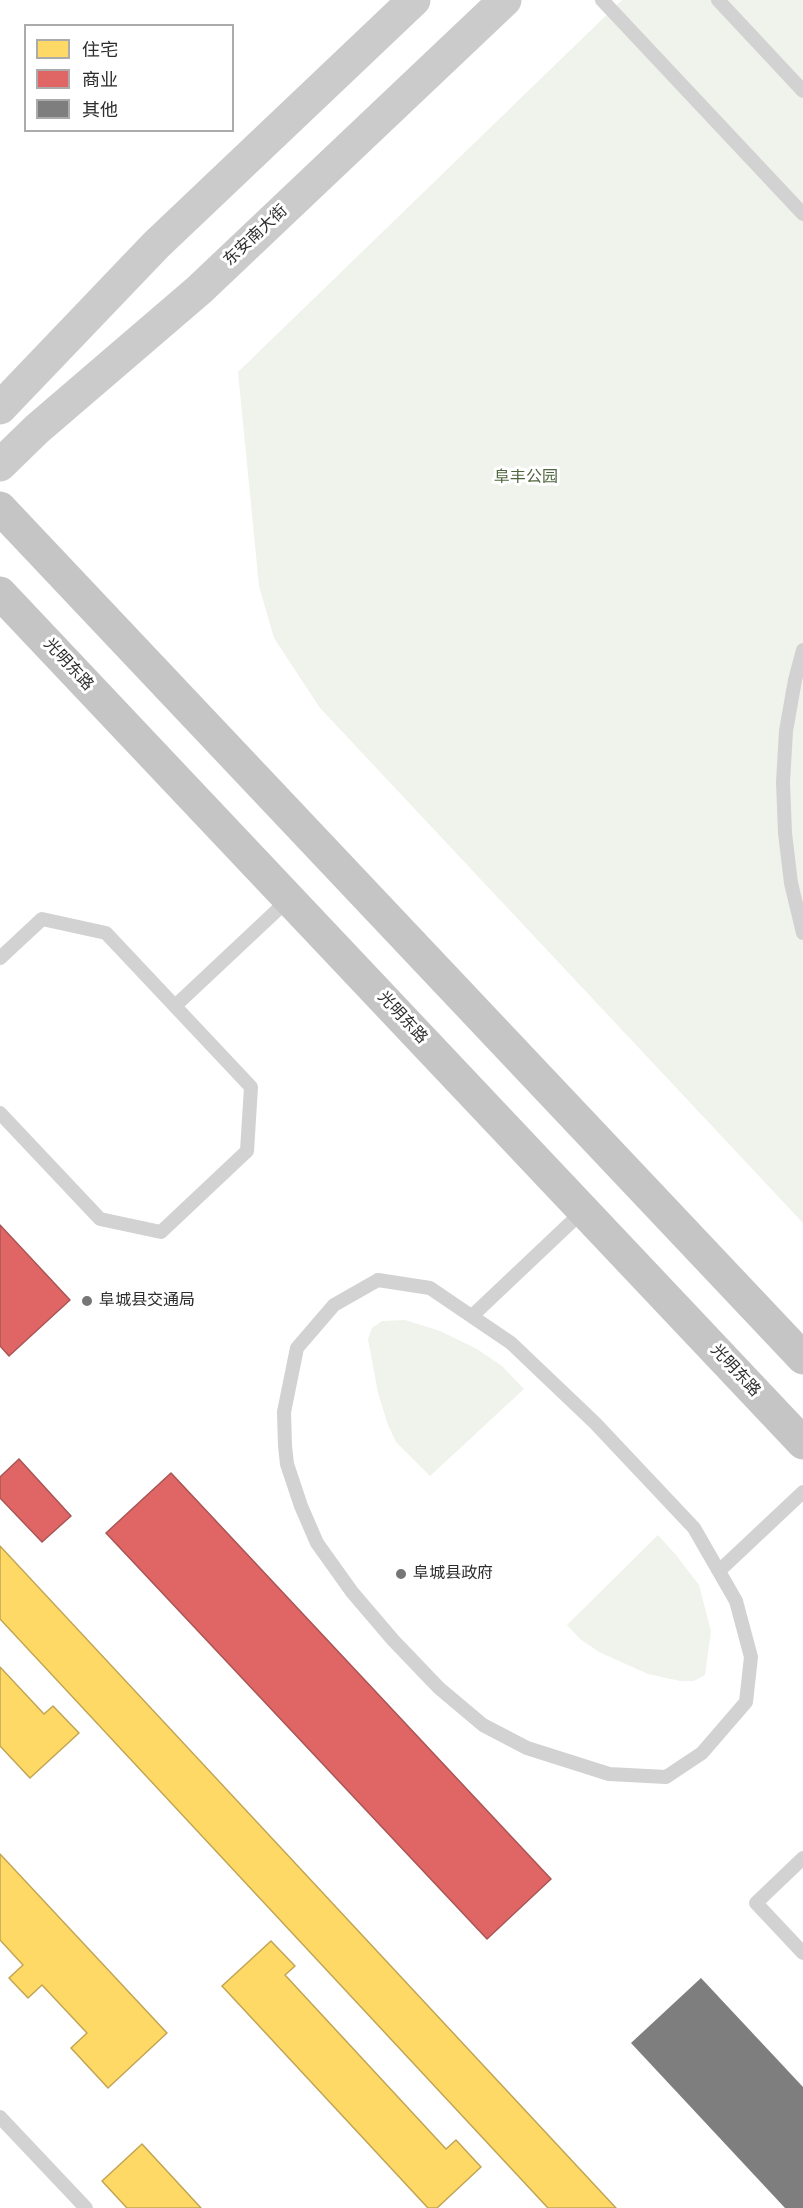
<!DOCTYPE html>
<html>
<head>
<meta charset="utf-8">
<style>
	body { margin:0 }
	#map { position:relative; width:803px; height:2208px; overflow:hidden; background:#fff; font-family:"Titillium Web","Noto Sans SC",sans-serif }
	canvas { display:block }
	.legend { position:absolute; left:24px; top:24px; width:210px; height:108px; box-sizing:border-box; background:#fff; border:2px solid #ababab; margin:0; padding:8px 10px; list-style:none; font-size:18px; color:#2d2d2d }
	.legend li { display:flex; align-items:center; gap:12px; height:30px }
	.legend b { width:30px; border:2px solid #ababab }
</style>
</head>
<body>
<div id="map">
<canvas width="803" height="2208"></canvas>
<ul class="legend">
<li><b style="height:16px;background:#ffd966"></b>住宅</li>
<li><b style="height:16px;background:#e06666"></b>商业</li>
<li><b style="height:16px;background:#7e7e7e"></b>其他</li>
</ul>
</div>
<script>
const ctx = document.querySelector('canvas').getContext('2d');
ctx.lineJoin = 'round';
function fillPath(path, color) {
  ctx.fillStyle = color;
  ctx.fill(path, 'evenodd');
}
function poly(rows) {
  const path = new Path2D();
  for (const r of rows) {
    path.moveTo(r[0], r[1]);
    for (let i = 2; i < r.length; i += 2) path.lineTo(r[i], r[i + 1]);
  }
  return path;
}
function stroke(path, color, width, dash) {
  ctx.strokeStyle = color;
  ctx.lineWidth = width;
  ctx.lineCap = dash ? 'butt' : 'round';
  ctx.setLineDash(dash || []);
  ctx.stroke(path);
}
function write(font, color, halo, rows, align = 'center') {
  ctx.font = font + ' "Titillium Web","Noto Sans SC",sans-serif';
  ctx.lineWidth = 6;
  ctx.setLineDash([]);
  ctx.textBaseline = 'middle';
  ctx.strokeStyle = halo;
  ctx.fillStyle = color;
  for (const [text, x, y, turn = 0] of rows) {
    ctx.save();
    ctx.translate(x, y);
    ctx.rotate((+turn || 0) * Math.PI / 180);
    ctx.textAlign = isNaN(turn) ? turn : align;
    if (halo) ctx.strokeText(text, 0, 0);
    ctx.fillText(text, 0, 0);
    ctx.restore();
  }
}
fillPath(poly([
	[622,0,803,0,803,1223,320,708,274,638,259,586,238,372],
	[405,1320,440,1331,477,1349,502,1366,524,1389,430,1476,396,1442,388,1425,378,1393,368,1339,372,1328,382,1321],
	[658,1535,676,1555,699,1585,711,1631,705,1675,694,1681,680,1681,648,1674,599,1652,580,1639,567,1625]
]), '#f0f3ec');
const homes = poly([
	[0,1546,616,2208,548,2208,0,1619,0,1546],
	[0,1667,44,1714,53,1706,79,1733,30,1778,0,1746,0,1667],
	[0,1854,167,2033,108,2088,71,2048,87,2033,42,1985,28,1998,9,1978,23,1965,0,1940,0,1854],
	[271,1941,295,1966,285,1975,446,2149,456,2140,481,2167,437,2208,428,2208,222,1986,271,1941],
	[142,2144,201,2208,127,2208,102,2181,142,2144]
]);
fillPath(homes, '#ffd966');
stroke(homes, '#c0a555', 1.5);
const shops = poly([
	[0,1225,70,1300,9,1356,0,1346,0,1225],
	[19,1459,71,1516,42,1542,0,1498,0,1477,19,1459],
	[171,1473,551,1879,487,1939,106,1533,171,1473]
]);
fillPath(shops, '#e06666');
stroke(shops, '#a55', 1.5);
fillPath(poly([
	[701,1978,803,2087,803,2208,785,2208,631,2043]
]), '#7e7e7e');
stroke(poly([
	[602,0,803,214],
	[718,0,803,91],
	[803,650,795,680,786,731,783,782,785,833,791,883,803,933],
	[0,958,42,919,106,933,251,1087,247,1151,161,1232,100,1219,0,1113],
	[175,1006,289,899],
	[378,1280,430,1288,511,1343,595,1423,694,1528,736,1601,751,1657,746,1702,702,1753,666,1777,609,1774,527,1748,483,1725,439,1688,393,1640,352,1592,317,1543,301,1506,287,1464,285,1446,284,1412,297,1348,334,1305,378,1280],
	[472,1316,583,1211],
	[719,1571,803,1492],
	[803,1858,756,1903,803,1953],
	[0,2117,86,2208]
]), '#d2d2d2', 14);
stroke(poly([
	[0,408,156,245,414,0],
	[0,465,37,429,199,290,505,0]
]), '#cbcbcb', 33);
stroke(poly([
	[0,508,803,1358],
	[0,593,803,1443]
]), '#c5c5c5', 33);
for (const [x, y, r, color] of [
	[87,1301,6,"#767676"],
	[401,1574,6,"#767676"]
]) {
  const dot = new Path2D();
  dot.arc(x, y, r, 0, 2 * Math.PI);
  ctx.fillStyle = color;
  ctx.fill(dot);
  stroke(dot, '#fff', 2);
}
write('16px', '#2d2d2d', '#fff', [
	["东安南大街",256,236,-43],
	["光明东路",68,665,47],
	["光明东路",402,1018,47],
	["光明东路",735,1371,47]
]);
write('16px', '#50663d', '#fff', [
	["阜丰公园",526,478]
]);
write('16px', '#2d2d2d', '#fff', [
	["阜城县交通局",99,1301],
	["阜城县政府",413,1574]
], 'left');
</script>
</body>
</html>
